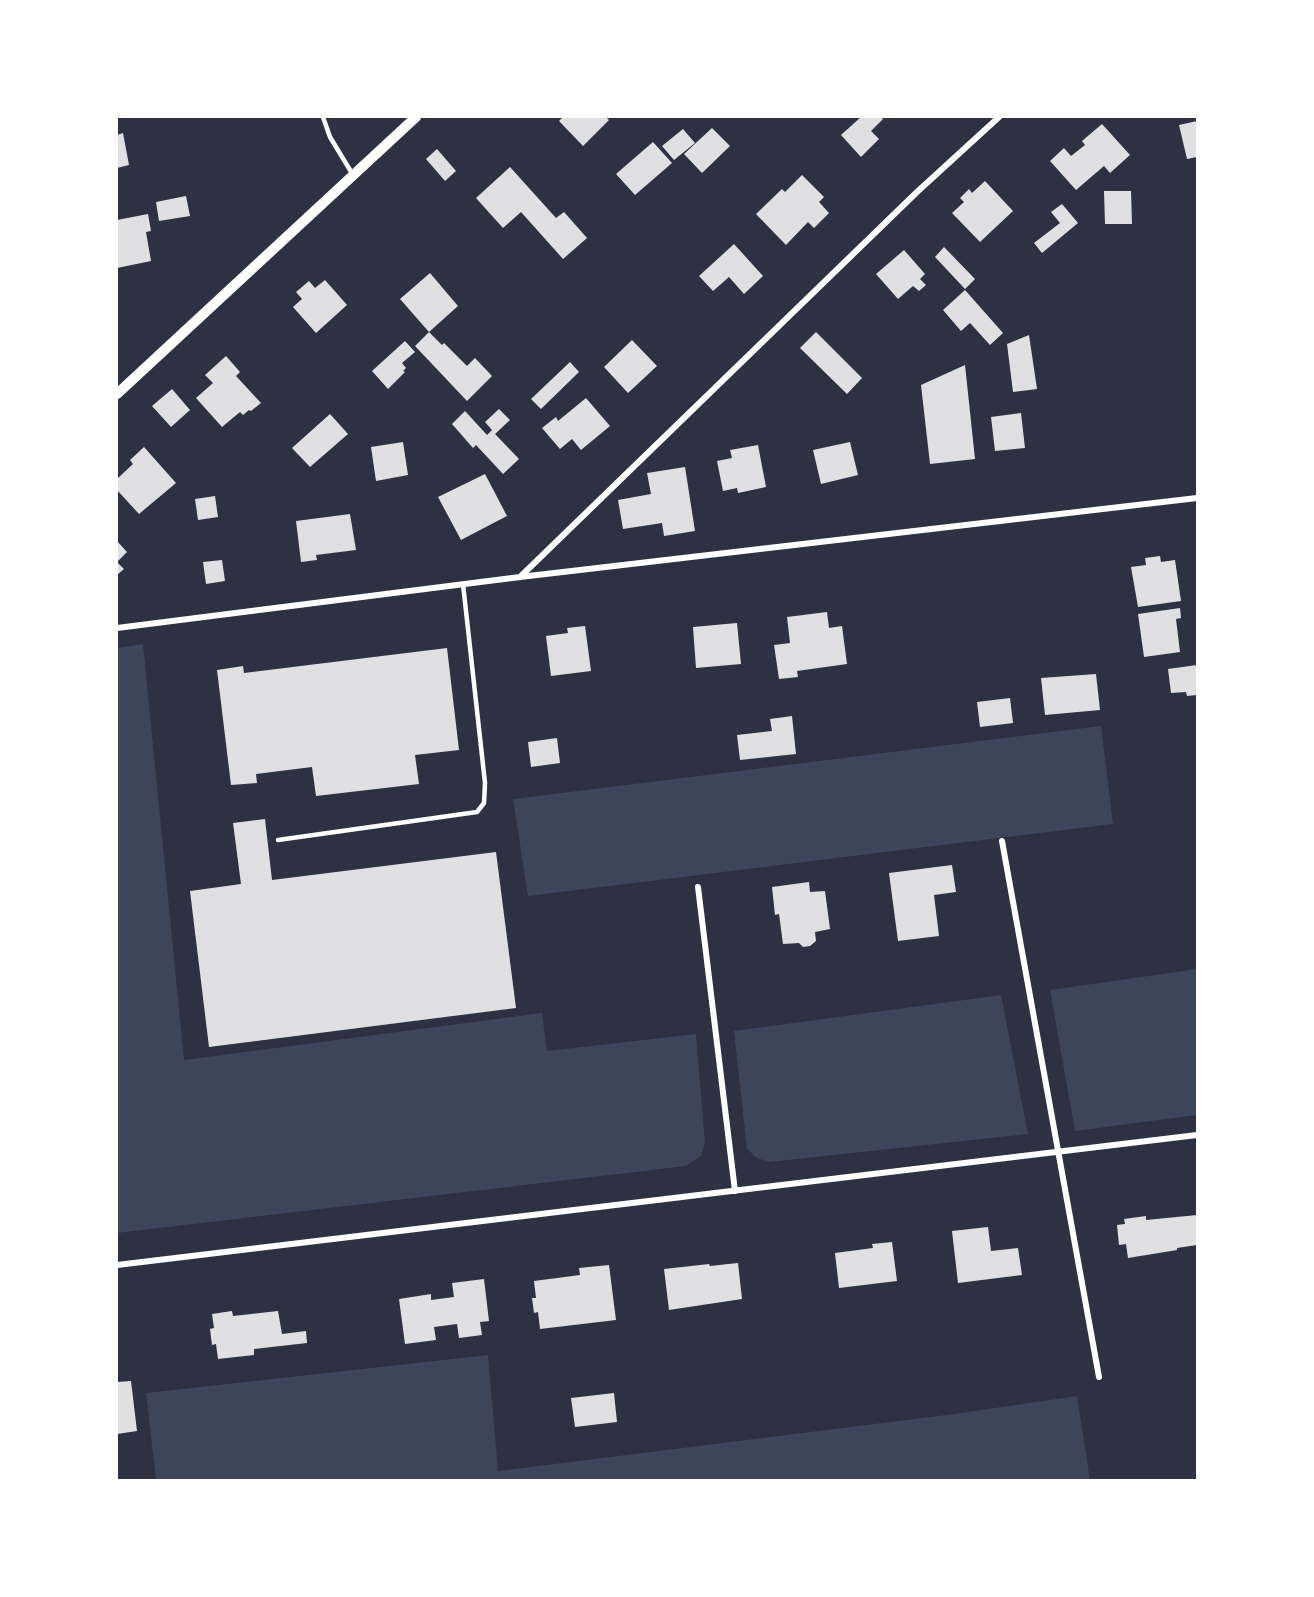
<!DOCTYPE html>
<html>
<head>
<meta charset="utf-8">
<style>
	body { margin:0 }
	#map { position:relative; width:1314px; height:1597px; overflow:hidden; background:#2d3142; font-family:"Roboto Serif",serif }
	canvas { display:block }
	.frame { position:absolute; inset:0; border:118px solid #fff; pointer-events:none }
</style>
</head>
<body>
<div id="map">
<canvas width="1314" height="1597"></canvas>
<div class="frame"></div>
</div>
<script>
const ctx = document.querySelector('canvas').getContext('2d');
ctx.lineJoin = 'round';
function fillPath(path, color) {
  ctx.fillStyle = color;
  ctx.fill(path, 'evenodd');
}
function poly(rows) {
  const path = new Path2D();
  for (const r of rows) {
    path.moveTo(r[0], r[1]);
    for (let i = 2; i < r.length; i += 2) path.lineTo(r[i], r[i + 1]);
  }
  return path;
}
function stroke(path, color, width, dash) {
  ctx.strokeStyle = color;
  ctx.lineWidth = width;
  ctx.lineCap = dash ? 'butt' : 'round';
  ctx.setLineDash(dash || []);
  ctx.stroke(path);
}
fillPath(poly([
	[143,644,184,1060,542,1013,547,1051,696,1034,705,1143,701,1156,686,1166,117,1233,117,648],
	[1101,726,1113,824,528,896,513,799],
	[1197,969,1197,1115,1075,1131,1050,990],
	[1001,995,1028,1134,769,1162,757,1158,747,1149,734,1031],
	[488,1355,498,1471,954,1414,1077,1396,1090,1480,156,1480,146,1393]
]), '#3c4559');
fillPath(poly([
	[563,117,606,117,609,120,583,146,559,121],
	[861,117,881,117,883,119,871,131,879,139,861,157,841,135],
	[1197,121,1197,157,1187,159,1179,125],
	[1102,124,1130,155,1110,173,1104,166,1076,190,1050,161,1064,148,1071,156,1085,145,1082,141],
	[712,128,730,146,702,173,684,154],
	[683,129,695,143,674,160,662,146],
	[123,133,129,165,117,168,117,135],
	[653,142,672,163,635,195,616,174],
	[437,149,456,171,445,181,426,159],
	[510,167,556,218,564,212,587,238,563,259,521,212,503,228,476,198],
	[802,175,824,197,819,202,829,213,814,228,808,222,786,245,756,214,782,189,785,192],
	[985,181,1013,211,980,242,952,213,964,202,960,198,969,189,972,193],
	[1104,191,1131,191,1132,224,1105,224],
	[186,196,190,216,159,221,156,202],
	[1062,204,1078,223,1042,253,1034,243,1060,223,1051,212],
	[148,214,151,231,146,232,151,261,117,268,117,220],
	[734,244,763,276,744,294,729,277,713,291,699,276],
	[944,247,975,279,965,289,935,257],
	[904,250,925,274,920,279,926,285,919,291,913,286,898,299,876,274],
	[430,273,458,306,429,332,400,299],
	[325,280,347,305,316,333,293,307,302,299,296,292,309,281,315,288],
	[965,290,1003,333,990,345,970,323,961,331,943,310],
	[429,332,442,345,444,343,467,366,475,358,492,376,467,401,415,346],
	[816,332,862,378,847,394,800,348],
	[1029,335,1037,389,1013,392,1007,344],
	[632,340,657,366,628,393,604,367],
	[405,341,415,352,402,363,406,368,403,371,405,372,388,389,372,371],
	[226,356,240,372,236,376,261,403,251,411,249,410,243,415,240,412,222,427,196,398,213,383,205,375],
	[570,362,579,372,541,409,531,399],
	[965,365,975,459,930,464,921,385],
	[172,389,190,410,171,427,152,406],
	[586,398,610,426,581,450,572,439,560,449,542,428,556,417,558,421],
	[499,409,510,420,495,434,519,459,503,474,476,445,473,448,452,424,465,411,487,435,492,430,485,422],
	[1021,413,1025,448,995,451,991,417],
	[330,414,348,434,310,467,292,448],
	[403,442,408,475,376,481,371,447],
	[850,442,858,475,821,484,813,450],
	[758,445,766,487,738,493,737,488,723,491,717,461,732,458,730,450],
	[144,447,176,483,139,514,117,490,117,479,133,464,130,460],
	[685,467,695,531,664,536,662,523,623,529,618,500,651,494,647,473],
	[485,474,507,516,461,540,438,497],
	[215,496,218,517,198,520,195,499],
	[350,514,356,550,316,555,317,560,301,562,296,521],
	[117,541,127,552,117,562,124,569,117,575],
	[1160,556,1161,562,1175,560,1181,601,1138,607,1131,567,1146,565,1145,558],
	[222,560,225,581,206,584,203,562],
	[1180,608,1181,618,1176,619,1180,652,1144,657,1138,614],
	[827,612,829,628,842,626,847,664,797,671,798,677,779,679,774,645,790,643,787,617],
	[737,623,741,664,696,668,693,627],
	[585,626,591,671,551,676,546,636,568,633,567,628],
	[447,648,459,750,415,755,419,784,316,796,312,767,256,774,257,783,231,785,217,670,243,666,244,673],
	[1197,665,1197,695,1187,696,1186,692,1171,693,1168,669],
	[1096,674,1100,710,1045,715,1041,678],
	[1010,698,1013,723,980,727,977,702],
	[792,716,796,754,740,760,737,735,772,731,770,719],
	[557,738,560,763,531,767,528,742],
	[265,819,272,880,496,852,516,1008,209,1047,190,891,241,884,233,823],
	[952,865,956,892,934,895,939,936,898,941,889,873],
	[809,882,810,892,825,891,830,929,815,932,816,941,810,946,803,947,799,943,783,944,779,914,775,915,772,887],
	[1197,1215,1197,1245,1177,1248,1177,1250,1128,1258,1126,1244,1119,1245,1117,1225,1125,1224,1124,1219,1146,1216,1146,1220],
	[988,1227,991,1251,1018,1248,1022,1275,958,1283,952,1231],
	[892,1242,897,1281,839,1288,835,1253,873,1248,872,1244],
	[738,1263,742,1299,669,1310,664,1269,709,1264,710,1266],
	[609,1265,616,1320,540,1329,538,1312,534,1313,532,1298,536,1298,534,1281,580,1275,579,1268],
	[484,1279,489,1321,480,1322,482,1335,459,1338,457,1324,434,1327,436,1340,405,1344,399,1299,431,1294,431,1300,454,1297,452,1283],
	[232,1311,233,1316,278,1311,282,1334,306,1331,307,1343,254,1349,254,1355,218,1359,216,1344,212,1345,210,1329,214,1328,212,1314],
	[131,1381,137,1431,117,1434,117,1382],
	[614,1393,617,1422,575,1427,571,1398]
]), '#e0e0e3');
stroke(poly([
	[323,117,330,137,353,175],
	[278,840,477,812,484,803,485,783,463,584]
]), '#fff', 4.5);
stroke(poly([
	[520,577,917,192,999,117],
	[117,628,520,577,1197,498],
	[1002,841,1099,1377],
	[698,887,735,1191],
	[117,1265,1197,1135]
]), '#fff', 6);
stroke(poly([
	[117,394,416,117]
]), '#fff', 10);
</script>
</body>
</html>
